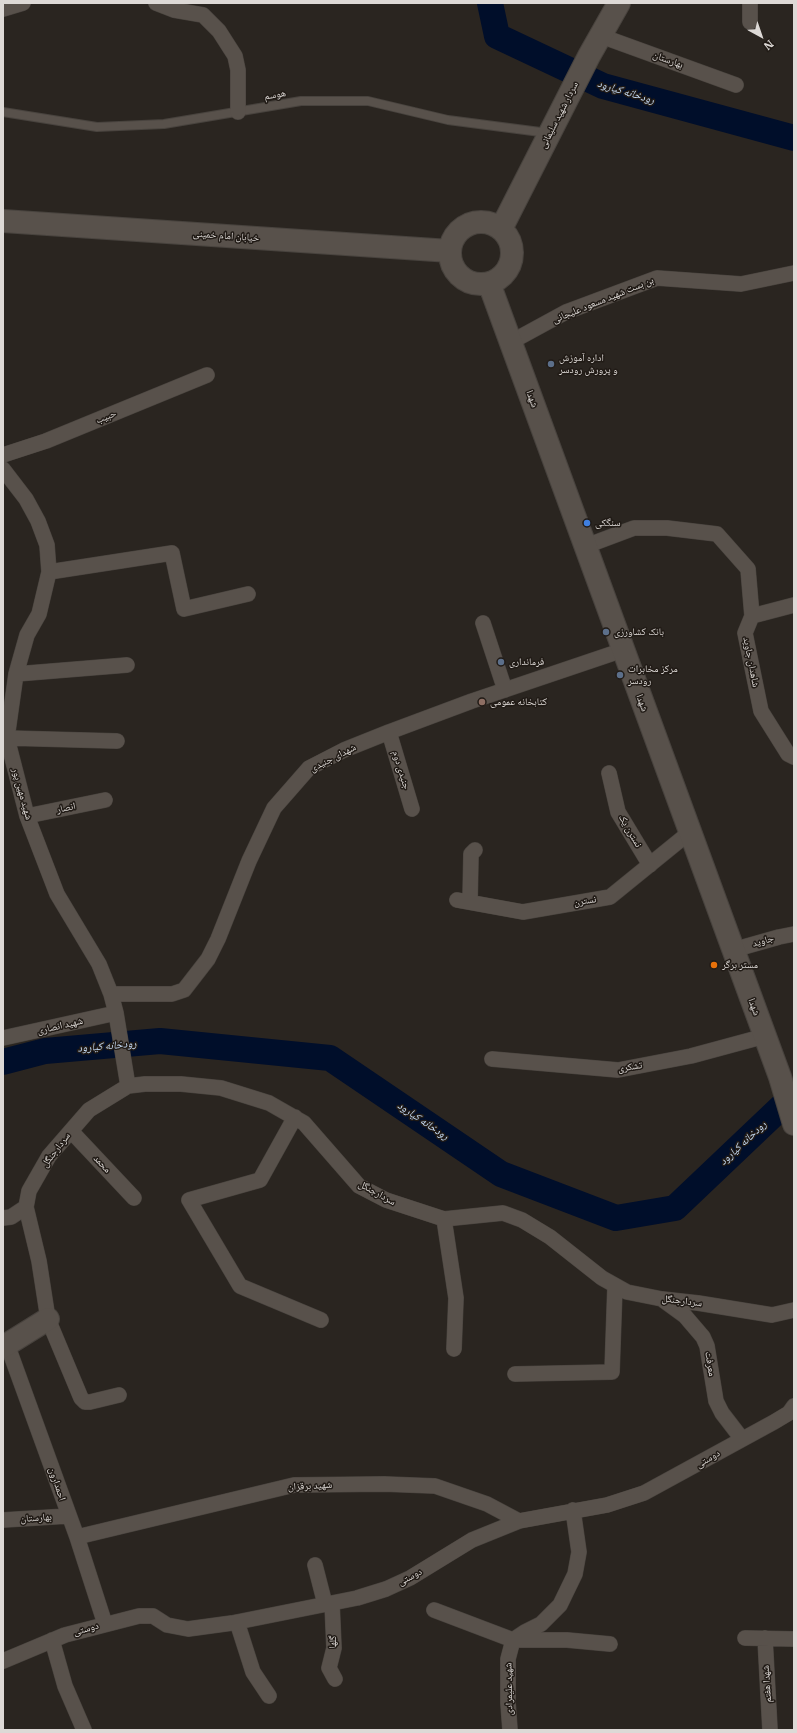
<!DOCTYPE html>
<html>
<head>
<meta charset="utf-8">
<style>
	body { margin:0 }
	#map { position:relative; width:797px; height:1733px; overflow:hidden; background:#2a2520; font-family:"IBM Plex Serif",serif }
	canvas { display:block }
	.frame { position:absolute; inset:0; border:4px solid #ddd9d6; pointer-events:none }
	.north { position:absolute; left:741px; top:16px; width:40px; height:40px; -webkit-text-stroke:3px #211b16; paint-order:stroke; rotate:140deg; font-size:11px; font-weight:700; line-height:16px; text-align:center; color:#ddd9d6 }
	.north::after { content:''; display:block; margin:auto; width:14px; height:18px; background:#ddd9d6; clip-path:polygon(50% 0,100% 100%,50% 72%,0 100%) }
</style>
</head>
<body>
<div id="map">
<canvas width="797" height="1733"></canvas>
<div class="frame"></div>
<div class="north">N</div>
</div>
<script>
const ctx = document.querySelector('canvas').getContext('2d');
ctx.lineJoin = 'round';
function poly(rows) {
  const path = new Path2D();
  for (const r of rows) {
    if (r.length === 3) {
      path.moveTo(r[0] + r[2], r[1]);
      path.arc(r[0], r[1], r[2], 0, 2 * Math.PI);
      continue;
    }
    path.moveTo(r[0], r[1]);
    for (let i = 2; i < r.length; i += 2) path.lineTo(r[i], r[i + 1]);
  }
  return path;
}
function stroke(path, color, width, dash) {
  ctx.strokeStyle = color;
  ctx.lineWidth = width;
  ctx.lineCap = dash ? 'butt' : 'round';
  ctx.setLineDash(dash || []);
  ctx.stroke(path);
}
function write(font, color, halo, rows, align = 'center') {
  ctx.font = font + ' "IBM Plex Serif","Noto Naskh Arabic",serif';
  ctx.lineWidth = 3;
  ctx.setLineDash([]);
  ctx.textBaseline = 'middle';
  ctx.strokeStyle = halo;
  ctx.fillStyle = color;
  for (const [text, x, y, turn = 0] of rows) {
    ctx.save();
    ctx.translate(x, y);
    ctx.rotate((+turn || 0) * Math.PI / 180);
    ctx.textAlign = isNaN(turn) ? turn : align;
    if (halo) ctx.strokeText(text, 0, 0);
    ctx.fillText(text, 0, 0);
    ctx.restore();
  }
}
stroke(poly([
	[490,3,497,36,603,86,794,138],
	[3,1062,45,1051,160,1041,330,1058,501,1174,616,1218,675,1208,794,1095]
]), '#000e2a', 26);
const lane = poly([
	[3,112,97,127,164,124,301,101,368,101,448,120,548,133]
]);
const street = poly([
	[156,3,174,10,203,15,219,31,235,56,238,70,238,112],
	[750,3,750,22],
	[3,9,23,3],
	[601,36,736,85],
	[511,342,566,312,657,278,741,284,794,273],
	[3,455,46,441,207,375],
	[3,469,26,499,38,521,47,545,49,572,39,614,27,635,16,674,7,738,27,816,57,894,99,964,111,994,116,1013,128,1086],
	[586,546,634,528,667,528,717,534,748,569,752,616,745,633,761,711,788,754,794,757],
	[49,572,172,553,184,609,248,594],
	[752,616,794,605],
	[483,623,505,690],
	[16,674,127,665],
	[389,732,412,809],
	[7,738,117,741],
	[609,773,618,812,650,865],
	[27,816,105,800],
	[457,900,523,912,610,897,690,832],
	[470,902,471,854,475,850],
	[733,950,779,937,794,934],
	[111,994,172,994,184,990,208,959,218,939,249,861,274,808,309,768,344,750,389,732,472,701,623,650],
	[3,1038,116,1013],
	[492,1059,618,1070,691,1056,765,1036],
	[295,1117,260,1180,189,1200,240,1286,321,1320],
	[71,1131,134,1198],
	[3,1218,11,1217,26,1207],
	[444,1219,456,1298,454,1349],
	[663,1300,685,1316,703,1337,707,1346,716,1401,722,1413,742,1439],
	[7,1344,77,1537,105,1624],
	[515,1374,612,1372,615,1286],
	[119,1395,90,1402,85,1402,81,1398,48,1319,39,1261,26,1207,29,1191,49,1156,89,1110,128,1086,145,1084,181,1084,221,1088,269,1103,304,1123,359,1186,386,1200,444,1219,503,1213,522,1220,550,1237,602,1278,627,1292,662,1299,698,1303,772,1315,794,1310],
	[3,1520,68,1516],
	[77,1537,294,1485,384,1484,435,1486,487,1504,519,1521],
	[315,1565,325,1604],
	[332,1603,334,1648,329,1668,335,1679],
	[434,1610,513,1640,567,1640,610,1644],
	[237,1622,253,1672,269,1696],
	[745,1638,794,1639],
	[765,1638,770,1730],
	[52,1640,65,1686,84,1730],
	[3,1661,65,1635,139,1616,153,1616,167,1625,188,1629,232,1623,357,1598,386,1589,410,1578,472,1540,519,1521,607,1505,644,1493,774,1422,789,1413,794,1406],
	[510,1730,508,1703,508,1659,513,1640,525,1632,541,1624,560,1605,575,1574,579,1552,573,1510]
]);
const secondary = poly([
	[3,221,450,251],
	[481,253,31],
	[501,229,589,56,619,3],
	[489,283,780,1077,794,1124],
	[3,1347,48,1319]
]);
stroke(lane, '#48433e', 10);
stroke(street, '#48433e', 16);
stroke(secondary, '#48433e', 24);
stroke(lane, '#58514b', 8);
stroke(street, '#58514b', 15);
stroke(secondary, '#58514b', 22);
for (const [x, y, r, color] of [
	[551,364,4,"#5c6f8a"],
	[587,523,4,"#3f7fe0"],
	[606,632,4,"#5c6f8a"],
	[501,662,4,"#5c6f8a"],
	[620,675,4,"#5c6f8a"],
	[482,702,4,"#8d6e63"],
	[714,965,4,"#e8710a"]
]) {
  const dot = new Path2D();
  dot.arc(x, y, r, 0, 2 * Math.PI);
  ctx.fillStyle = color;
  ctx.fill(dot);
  stroke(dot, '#211b16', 1.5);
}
write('10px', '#ddd9d6', '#211b16', [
	["بهارستان",668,60,20],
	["هوسم",275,95,-10],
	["سردار شهید سلیمانی",559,115,-63],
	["خیابان امام خمینی",226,236,4],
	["بن بست شهید مسعود علیجانی",603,300,-22],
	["شهدا",532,399,70],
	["حبیب",106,417,-22],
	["شاهدان جاوید",751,662,79],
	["شهدا",642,703,70],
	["شهدای جنیدی",333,758,-27],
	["جنیدی دوم",401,770,73],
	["شهید مهین پور",22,794,75],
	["انصار",66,808,-12],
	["نسترن یک",630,831,60],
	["نسترن",585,901,-9],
	["جاوید",763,941,-16],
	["شهدا",754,1007,70],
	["شهید انصاری",60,1026,-13],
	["تشکری",630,1067,-9],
	["سردارجنگل",56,1150,-53],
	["محمد",102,1164,47],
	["سردارجنگل",377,1193,29],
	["سردارجنگل",682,1301,7],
	["معرفت",710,1364,81],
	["دوستی",708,1459,-30],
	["احمدارون",57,1484,71],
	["شهید برقزان",310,1486,-3],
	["بهارستان",36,1518,-4],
	["دوستی",410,1577,-28],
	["دوستی",86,1629,-16],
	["گلها",333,1642,-89],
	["شهدا هفتم",767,1684,-94],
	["شهید علیمرادی",509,1689,-91]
]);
write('10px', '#ddd9d6', '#211b16', [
	["اداره آموزش",559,358],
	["و پرورش رودسر",559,370],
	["سنگکى",595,523],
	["بانک کشاورزى",614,632],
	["فرماندارى",509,662],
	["مرکز مخابرات",628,669],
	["رودسر",628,681],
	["کتابخانه عمومى",490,702],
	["مستر برگر",722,965]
], 'left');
write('italic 11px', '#c9dffa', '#211b16', [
	["رودخانه کیارود",626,92,17],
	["رودخانه کیارود",107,1046,-5],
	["رودخانه کیارود",423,1121,34],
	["رودخانه کیارود",743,1143,-43]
]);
</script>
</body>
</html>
